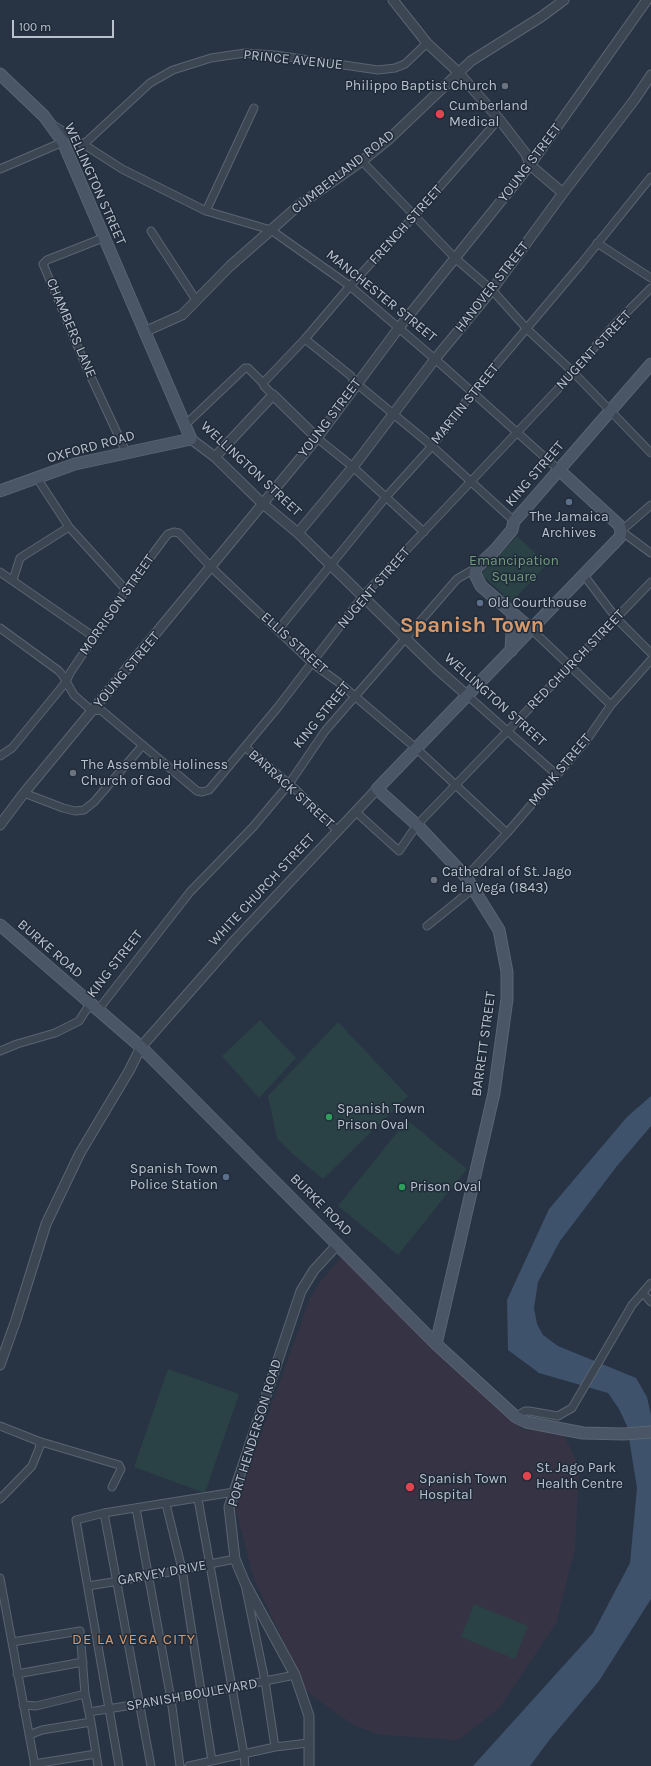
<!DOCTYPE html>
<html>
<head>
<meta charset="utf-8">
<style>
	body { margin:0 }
	#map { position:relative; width:651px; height:1766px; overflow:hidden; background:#283444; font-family:Karla,sans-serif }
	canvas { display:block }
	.scale { position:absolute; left:12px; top:20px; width:102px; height:18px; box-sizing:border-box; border:2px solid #b9c1cd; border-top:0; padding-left:5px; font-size:12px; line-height:14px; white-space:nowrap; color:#b9c1cd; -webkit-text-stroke:3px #202b39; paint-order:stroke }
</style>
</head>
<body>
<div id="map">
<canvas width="651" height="1766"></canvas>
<div class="scale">100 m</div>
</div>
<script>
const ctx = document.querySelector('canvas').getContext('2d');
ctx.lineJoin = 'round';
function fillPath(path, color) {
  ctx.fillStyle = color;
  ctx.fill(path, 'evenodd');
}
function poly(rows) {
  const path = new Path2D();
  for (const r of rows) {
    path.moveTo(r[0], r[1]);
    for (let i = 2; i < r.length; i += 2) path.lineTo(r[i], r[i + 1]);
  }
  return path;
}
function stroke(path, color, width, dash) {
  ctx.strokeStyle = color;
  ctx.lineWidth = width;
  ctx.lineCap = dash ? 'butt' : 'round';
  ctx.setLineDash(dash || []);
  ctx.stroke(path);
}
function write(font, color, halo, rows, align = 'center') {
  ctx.font = font + ' Karla,sans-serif';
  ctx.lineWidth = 3;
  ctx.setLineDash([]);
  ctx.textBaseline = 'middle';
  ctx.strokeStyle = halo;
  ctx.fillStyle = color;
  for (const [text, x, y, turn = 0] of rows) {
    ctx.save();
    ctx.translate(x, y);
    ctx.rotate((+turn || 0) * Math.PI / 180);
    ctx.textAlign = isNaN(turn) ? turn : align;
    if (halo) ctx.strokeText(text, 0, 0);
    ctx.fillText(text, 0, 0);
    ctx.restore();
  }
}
fillPath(poly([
	[341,1258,523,1430,562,1431,579,1467,575,1548,556,1623,500,1707,459,1740,381,1735,355,1726,307,1692,254,1579,235,1507,310,1298,320,1282]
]), '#363444');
fillPath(poly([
	[517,536,547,564,512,602,481,574],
	[260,1020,296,1058,259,1098,222,1056],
	[338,1022,408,1096,323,1179,293,1154,277,1138,268,1096],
	[407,1120,467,1169,398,1255,338,1206],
	[168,1369,239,1394,205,1493,134,1467],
	[474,1604,528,1626,515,1659,461,1637]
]), '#2a4245');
fillPath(poly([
	[651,1096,651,1126,617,1166,560,1241,538,1282,534,1308,537,1324,543,1335,558,1346,636,1378,647,1397,651,1415,651,1599,599,1681,550,1739,530,1766,473,1766,593,1633,630,1563,637,1488,627,1426,619,1409,608,1393,539,1373,508,1350,507,1300,549,1209,627,1117]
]), '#3e526c');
const minor = poly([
	[55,126,122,169,206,211,271,230,350,286,443,366,559,470],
	[83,145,150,83,173,70,211,58,245,53,275,55,378,70,395,68,405,64,427,43],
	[362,161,455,258,492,290,527,329,573,372,651,453],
	[0,169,63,142],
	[206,211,254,108],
	[151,231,196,300],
	[103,238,47,260,43,264,85,364,126,452],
	[597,243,651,278],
	[305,339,351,376,355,385,362,388,432,446,514,521],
	[263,383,305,339,350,286,415,215,499,119],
	[185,425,245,368,248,368,263,383,264,386,273,395],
	[317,438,353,467,424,532],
	[37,478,69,527,126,590],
	[651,505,621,531,651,553],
	[0,572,94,637],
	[583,574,617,619,651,653],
	[13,580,20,558,69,527],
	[0,628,59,671,63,676,74,695,92,711,101,710,197,791,202,792,209,790,278,707,363,596,557,390,615,324,651,288],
	[531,629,611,705],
	[278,630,386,497,432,446,473,392,581,264,651,177],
	[468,696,557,775],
	[245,747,295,789,338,831],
	[0,756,12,748,66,682,70,673,126,590,164,539,168,534,174,532,179,533,211,567,312,663,338,682,417,749,507,833],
	[24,793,63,808,75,811,84,810,94,802,143,745],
	[356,812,399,851,417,825,651,582],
	[466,877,507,833,586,741,611,705,651,660],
	[427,926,474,888],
	[0,1051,17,1044,55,1033,79,1021,88,1007,98,1010,190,892,253,827,289,784,325,731,457,579,476,568],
	[643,1293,651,1302],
	[516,1417,525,1411,529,1411,558,1416,572,1408,632,1305,651,1283],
	[0,1426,38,1441,40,1446,32,1466,0,1499],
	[38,1441,119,1465,121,1469,112,1487],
	[198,1499,244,1754,245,1766],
	[166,1504,182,1569,212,1761],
	[136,1508,171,1699,180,1766],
	[104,1513,151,1766],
	[0,1578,35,1766],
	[88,1586,149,1576,235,1559],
	[246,1589,265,1681,275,1747],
	[12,1642,80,1631,85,1694,91,1722,98,1766],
	[17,1674,83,1662],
	[23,1705,36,1706,85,1694],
	[89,1712,200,1694,295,1675],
	[29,1735,42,1730,91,1722],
	[34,1764,96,1754],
	[119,1766,76,1520,104,1513,234,1492],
	[189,1766,275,1747,308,1743]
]);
const tertiary = poly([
	[393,0,427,43,458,72,499,119,526,154,530,165,563,193],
	[144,332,182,315,230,266,271,230,299,205,362,161,388,140,471,61,541,17,564,0],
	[191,439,215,457,262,503,298,533,436,668,468,696],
	[215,457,273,395,317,438],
	[298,533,353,467,435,359,492,290,563,193,635,99,651,75],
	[0,825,24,793,317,438,398,329,530,165,647,0],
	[0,1365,16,1320,46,1224,80,1153,129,1071,141,1047,235,940,377,789],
	[309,1766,309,1716,295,1675,245,1583,235,1559,229,1507,301,1291,314,1270,338,1244]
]);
const secondary = poly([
	[0,74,44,116,63,142,191,439,75,464,0,491],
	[531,629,481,586,475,574,476,568,495,550,512,530,514,521,525,509,651,364],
	[511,651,513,614],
	[0,925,141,1047,436,1344,516,1417,526,1422,583,1433,624,1434,651,1432],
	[436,1344,494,1093,507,999,507,972,499,930,466,877,417,825,377,789,620,537,621,531,619,525,559,470]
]);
stroke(minor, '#5a6471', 9);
stroke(tertiary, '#5a6471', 11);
stroke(secondary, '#5a6471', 13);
stroke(minor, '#3c4653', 7);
stroke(tertiary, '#3c4653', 9);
stroke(secondary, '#4a5566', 11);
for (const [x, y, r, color] of [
	[505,86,4,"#6b7280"],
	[440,114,5,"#e0444e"],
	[569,502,4,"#5c6f8a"],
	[480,603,4,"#5c6f8a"],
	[73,773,4,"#6b7280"],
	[434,880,4,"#6b7280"],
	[329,1117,4,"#2e9e5b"],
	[226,1177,4,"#5c6f8a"],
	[402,1187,4,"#2e9e5b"],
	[527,1476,5,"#e0444e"],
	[410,1487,5,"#e0444e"]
]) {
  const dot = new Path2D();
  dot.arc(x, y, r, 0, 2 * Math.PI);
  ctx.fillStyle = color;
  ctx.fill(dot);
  stroke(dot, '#202b39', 1.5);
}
write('14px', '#b9c1cd', '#202b39', [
	["PRINCE AVENUE",293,60,6],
	["YOUNG STREET",530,163,-53],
	["CUMBERLAND ROAD",343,172,-38],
	["WELLINGTON STREET",95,184,66],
	["FRENCH STREET",406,225,-48],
	["HANOVER STREET",492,287,-52],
	["MANCHESTER STREET",381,296,39],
	["CHAMBERS LANE",71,328,67],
	["NUGENT STREET",594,350,-47],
	["MARTIN STREET",465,404,-51],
	["YOUNG STREET",330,418,-53],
	["OXFORD ROAD",91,447,-15],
	["WELLINGTON STREET",251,469,43],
	["KING STREET",535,474,-49],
	["NUGENT STREET",374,588,-49],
	["MORRISON STREET",117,605,-55],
	["ELLIS STREET",294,643,42],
	["RED CHURCH STREET",576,660,-46],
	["YOUNG STREET",127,670,-50],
	["WELLINGTON STREET",495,700,42],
	["KING STREET",322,715,-51],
	["MONK STREET",560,770,-50],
	["BARRACK STREET",291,789,42],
	["WHITE CHURCH STREET",262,890,-47],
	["BURKE ROAD",50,949,41],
	["KING STREET",115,964,-52],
	["BARRETT STREET",484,1044,-82],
	["BURKE ROAD",321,1205,45],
	["PORT HENDERSON ROAD",255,1433,-73],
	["GARVEY DRIVE",162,1573,-10],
	["SPANISH BOULEVARD",192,1695,-10]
]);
write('14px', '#b9c1cd', '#202b39', [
	["Philippo Baptist Church",497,86,"right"],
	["Cumberland",449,106],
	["Medical",449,122],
	["The Jamaica",569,517,"center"],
	["Archives",569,533,"center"],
	["Old Courthouse",488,603],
	["The Assemble Holiness",81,765],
	["Church of God",81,781],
	["Cathedral of St. Jago",442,872],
	["de la Vega (1843)",442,888],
	["Spanish Town",337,1109],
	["Prison Oval",337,1125],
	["Spanish Town",218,1169,"right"],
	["Police Station",218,1185,"right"],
	["Prison Oval",410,1187],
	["St. Jago Park",536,1468],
	["Health Centre",536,1484],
	["Spanish Town",419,1479],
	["Hospital",419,1495]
], 'left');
write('14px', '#719d7b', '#202b39', [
	["Emancipation",514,561],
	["Square",514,577]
]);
ctx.letterSpacing = '1px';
write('15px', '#d6996b', '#202b39', [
	["DE LA VEGA CITY",134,1640]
]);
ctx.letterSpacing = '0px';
write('bold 22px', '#d6996b', '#202b39', [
	["Spanish Town",472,626]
]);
</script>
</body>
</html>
